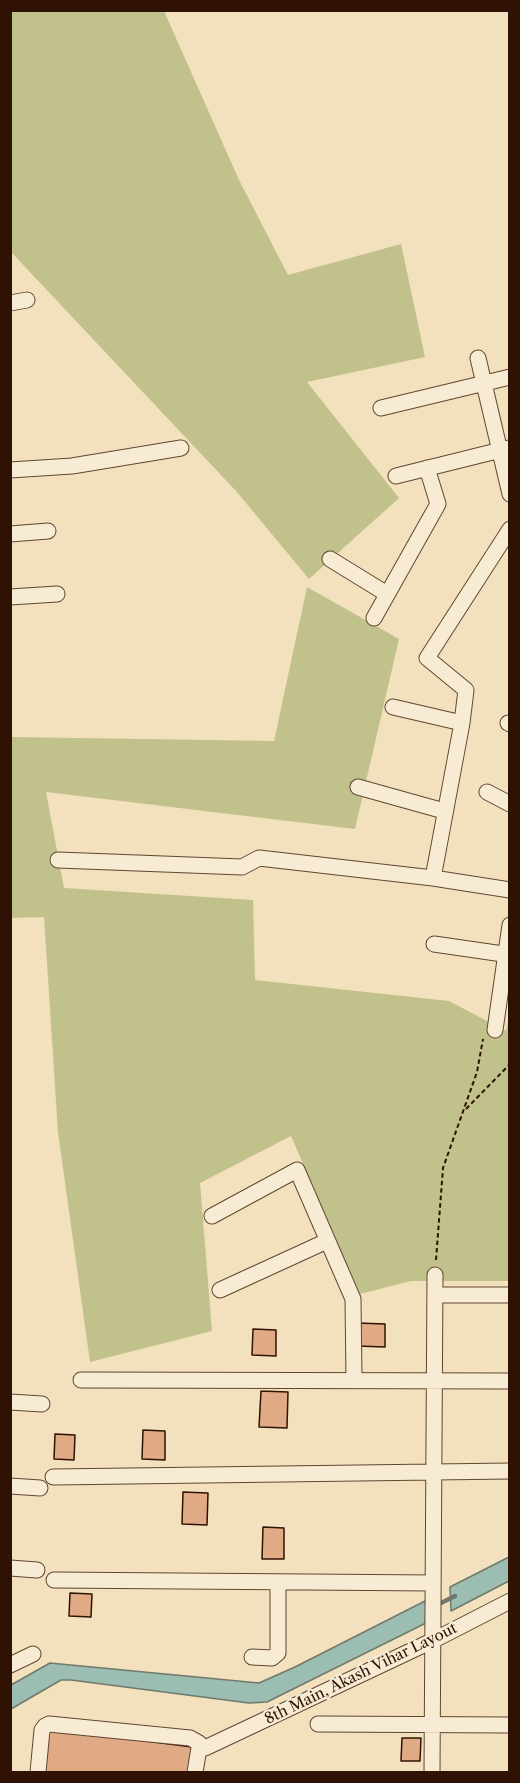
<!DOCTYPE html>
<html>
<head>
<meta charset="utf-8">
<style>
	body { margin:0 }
	#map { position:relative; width:520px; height:1783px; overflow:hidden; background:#f2e1bc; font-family:"Libre Caslon Text",serif }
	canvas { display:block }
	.frame { position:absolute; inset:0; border:12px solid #2f1204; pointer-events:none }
</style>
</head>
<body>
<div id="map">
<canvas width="520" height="1783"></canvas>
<div class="frame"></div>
</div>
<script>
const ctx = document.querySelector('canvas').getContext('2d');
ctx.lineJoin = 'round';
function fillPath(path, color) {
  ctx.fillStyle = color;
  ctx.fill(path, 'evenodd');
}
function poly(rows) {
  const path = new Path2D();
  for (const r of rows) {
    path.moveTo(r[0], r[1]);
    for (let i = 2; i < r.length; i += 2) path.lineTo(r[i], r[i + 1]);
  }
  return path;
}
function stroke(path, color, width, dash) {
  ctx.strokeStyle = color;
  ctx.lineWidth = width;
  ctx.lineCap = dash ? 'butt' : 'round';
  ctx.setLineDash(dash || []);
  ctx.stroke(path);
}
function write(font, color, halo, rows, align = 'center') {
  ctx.font = font + ' "Libre Caslon Text",serif';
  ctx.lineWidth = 4.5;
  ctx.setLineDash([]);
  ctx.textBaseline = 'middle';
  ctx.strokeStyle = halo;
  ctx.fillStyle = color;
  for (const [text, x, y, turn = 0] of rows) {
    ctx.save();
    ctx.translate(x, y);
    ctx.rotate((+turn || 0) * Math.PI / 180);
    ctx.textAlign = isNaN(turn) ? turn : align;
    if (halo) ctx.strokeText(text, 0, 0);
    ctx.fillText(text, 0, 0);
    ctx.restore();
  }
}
fillPath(poly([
	[11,11,164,11,239,180,288,275,401,244,425,357,307,382,399,498,309,579,236,491,11,252],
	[307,587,399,639,355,829,46,792,64,888,253,900,255,980,449,1001,506,1031,509,1016,509,1281,411,1281,360,1294,291,1136,200,1183,212,1331,90,1362,58,1132,44,917,11,918,11,737,274,741]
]), '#c1c18c');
const water = poly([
	[509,1557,509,1581,451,1611,450,1587,509,1557],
	[429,1599,430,1621,267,1702,249,1703,71,1680,61,1680,11,1709,11,1685,50,1663,259,1683,295,1667,429,1599]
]);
fillPath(water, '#9bbdb2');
stroke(water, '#70796c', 1.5);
stroke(poly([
	[435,1606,455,1596]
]), '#70796c', 4.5);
const building = poly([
	[358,1323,385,1324,385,1347,357,1346,358,1323],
	[253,1329,276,1330,276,1356,252,1355,253,1329],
	[261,1391,288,1392,287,1428,259,1427,261,1391],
	[143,1430,165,1431,165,1460,142,1459,143,1430],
	[55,1434,75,1435,74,1460,54,1459,55,1434],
	[183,1492,208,1493,207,1525,182,1524,183,1492],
	[263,1527,284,1528,284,1559,262,1559,263,1527],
	[70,1593,92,1594,91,1617,69,1616,70,1593],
	[48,1728,192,1747,189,1772,42,1772,48,1728],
	[402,1738,421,1738,420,1761,401,1761,402,1738]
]);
fillPath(building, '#e0aa84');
stroke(building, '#2f1204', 1.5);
const minor = poly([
	[10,303,27,300],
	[478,358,510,494],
	[381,408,510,377],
	[10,470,72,466,181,448],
	[396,476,509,448],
	[10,534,48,531],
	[330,559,387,594],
	[10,597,57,594],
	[374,618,438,504,427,468],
	[393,707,462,723,433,878],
	[462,723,466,690,427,658,510,529],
	[508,723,510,724],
	[358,787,444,811],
	[487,792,510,804],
	[58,860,242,867,259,858,433,878,510,890],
	[434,944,510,955],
	[495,1030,510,925],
	[212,1216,297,1170,353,1299,354,1380],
	[220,1290,327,1241],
	[435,1295,510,1295],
	[81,1380,510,1381],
	[10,1402,42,1404],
	[53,1477,510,1471],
	[10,1486,40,1488],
	[10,1568,37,1570],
	[54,1580,433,1583],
	[252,1657,272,1658,278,1653,278,1582],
	[10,1665,33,1654],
	[318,1724,510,1725],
	[38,1772,42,1730,45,1726,49,1724,190,1738,199,1743,199,1748],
	[195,1772,199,1748,205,1748,434,1640,510,1601],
	[432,1772,435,1275]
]);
stroke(minor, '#604632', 17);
stroke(poly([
	[466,1109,510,1064],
	[436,1260,443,1168,477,1072,483,1039]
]), '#2f1204', 2, [4.5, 3]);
stroke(minor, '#f7ecd3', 15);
write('15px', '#2f1204', '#f7ecd3', [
	["8th Main, Akash Vihar Layout",361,1674,-26]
]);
</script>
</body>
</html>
